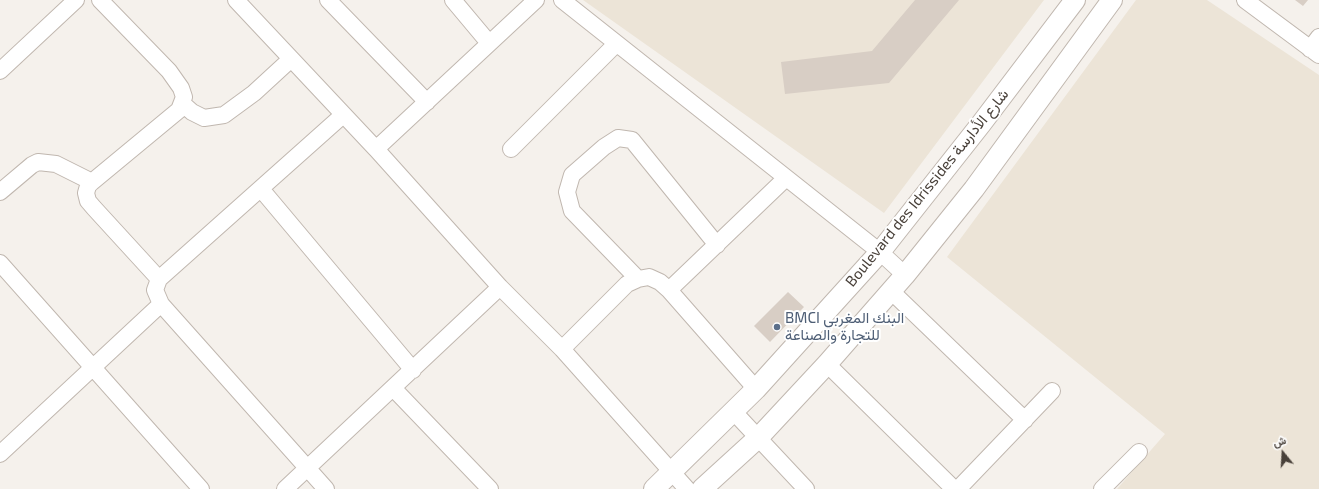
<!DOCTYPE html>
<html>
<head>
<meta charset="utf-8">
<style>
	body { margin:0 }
	#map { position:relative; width:1319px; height:489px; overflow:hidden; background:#f5f1ec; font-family:"Exo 2",Vazirmatn,sans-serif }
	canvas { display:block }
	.north { position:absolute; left:1263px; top:433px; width:40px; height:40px; -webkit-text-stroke:3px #fff; paint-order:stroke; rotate:342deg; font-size:11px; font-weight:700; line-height:16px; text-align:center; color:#49413a }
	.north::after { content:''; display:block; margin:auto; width:14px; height:18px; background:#49413a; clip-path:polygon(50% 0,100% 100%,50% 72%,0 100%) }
</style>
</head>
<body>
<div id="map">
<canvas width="1319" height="489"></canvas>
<div class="north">ش</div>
</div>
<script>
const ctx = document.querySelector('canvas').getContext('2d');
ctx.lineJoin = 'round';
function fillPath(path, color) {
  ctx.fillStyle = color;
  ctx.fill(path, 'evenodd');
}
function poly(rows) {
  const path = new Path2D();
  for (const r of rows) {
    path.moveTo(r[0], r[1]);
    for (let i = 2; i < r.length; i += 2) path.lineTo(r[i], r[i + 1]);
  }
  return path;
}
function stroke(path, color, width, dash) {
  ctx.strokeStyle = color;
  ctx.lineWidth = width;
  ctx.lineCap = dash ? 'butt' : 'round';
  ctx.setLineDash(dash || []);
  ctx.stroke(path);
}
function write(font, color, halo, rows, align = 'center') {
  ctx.font = font + ' "Exo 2",Vazirmatn,sans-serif';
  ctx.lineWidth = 4;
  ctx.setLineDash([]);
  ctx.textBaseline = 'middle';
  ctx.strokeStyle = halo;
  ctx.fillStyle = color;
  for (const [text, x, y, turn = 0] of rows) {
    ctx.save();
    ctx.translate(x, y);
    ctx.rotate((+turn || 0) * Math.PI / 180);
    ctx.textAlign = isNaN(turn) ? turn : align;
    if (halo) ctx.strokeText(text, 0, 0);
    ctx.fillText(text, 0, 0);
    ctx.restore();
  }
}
fillPath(poly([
	[583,0,1044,0,884,213],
	[1136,0,1207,0,1319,75,1319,489,1117,489,1165,434,947,257]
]), '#ece4d7');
fillPath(poly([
	[915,0,959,0,889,83,785,94,781,62,872,51],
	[1295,0,1308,0,1303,6],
	[788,292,804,307,770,342,754,326]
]), '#d8cec5');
const minor = poly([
	[100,0,169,71,181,88,184,97,179,110,92,182,88,186,86,193,88,201,94,208,159,279],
	[236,0,376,149,500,287,562,349,687,489],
	[328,0,427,102],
	[453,0,489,43],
	[562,0,880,252,905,275],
	[1245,0,1319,55],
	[1310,49,1319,37],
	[0,71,76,0],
	[183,104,192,112,204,118,224,115,254,93,291,59],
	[376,149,536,0],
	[511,149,616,44],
	[261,189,413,370],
	[0,192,32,165,38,162,56,164,92,182],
	[0,263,201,489],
	[638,279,572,211,567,192,572,175,604,147,618,138,632,140,717,245],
	[669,290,786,178],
	[891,291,1025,420],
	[562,349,627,284,638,279,649,277,660,282,669,290,756,389],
	[827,364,954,489],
	[393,388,490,489],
	[733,411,806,489],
	[0,454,161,304],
	[285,489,500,287],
	[326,489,161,304,155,290,159,279,343,115],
	[958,489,1052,391],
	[1102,489,1139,452]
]);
const tertiary = poly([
	[654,489,756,389,880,252,981,124,1075,0],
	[702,489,759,437,827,364,905,275,974,189,1112,0]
]);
stroke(minor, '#c0b7af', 18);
stroke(tertiary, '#c0b7af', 22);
stroke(minor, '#fff', 16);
stroke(tertiary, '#fff', 20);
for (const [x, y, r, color] of [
	[777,327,4,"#5c6f8a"]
]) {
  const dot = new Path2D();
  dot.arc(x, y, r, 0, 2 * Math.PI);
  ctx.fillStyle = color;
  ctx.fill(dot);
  stroke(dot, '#fff', 1.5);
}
write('15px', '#49413a', '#fff', [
	["Boulevard des Idrissides شارع الأدارسة",927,188,-51]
]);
write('15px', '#4e5e75', '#fff', [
	["BMCI البنك المغربي",785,318],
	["للتجارة والصناعة",785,335]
], 'left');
</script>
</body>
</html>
